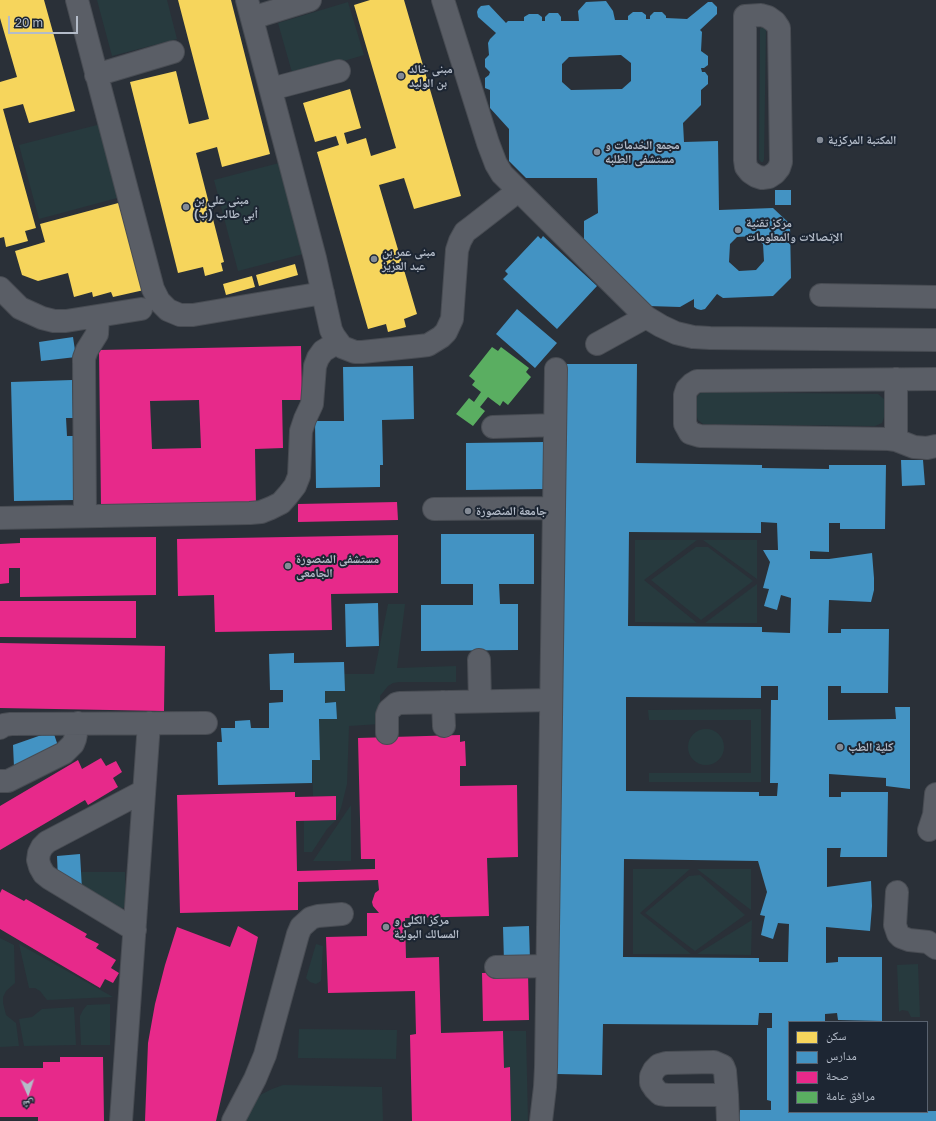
<!DOCTYPE html>
<html>
<head>
<meta charset="utf-8">
<style>
	body { margin:0 }
	#map { position:relative; width:936px; height:1121px; overflow:hidden; background:#2a3038; font-family:"Golos Text","Noto Naskh Arabic",sans-serif }
	canvas { display:block }
	.legend { position:absolute; left:788px; top:1021px; width:140px; height:92px; box-sizing:border-box; background:#1d2633; border:1px solid #59626f; margin:0; padding:5px 7px; list-style:none; font-size:12px; color:#b4bcc9 }
	.legend li { display:flex; align-items:center; gap:8px; height:20px }
	.legend b { width:20px; border:1px solid #59626f }
	.north { position:absolute; left:8px; top:1073px; width:40px; height:40px; -webkit-text-stroke:3px #1d2633; paint-order:stroke; rotate:177deg; font-size:11px; font-weight:700; line-height:16px; text-align:center; color:#b4bcc9 }
	.north::after { content:''; display:block; margin:auto; width:14px; height:18px; background:#b4bcc9; clip-path:polygon(50% 0,100% 100%,50% 72%,0 100%) }
	.scale { position:absolute; left:8px; top:16px; width:70px; height:18px; box-sizing:border-box; border:2px solid #b4bcc9; border-top:0; padding-left:5px; font-size:12px; line-height:14px; white-space:nowrap; color:#b4bcc9; -webkit-text-stroke:3px #1d2633; paint-order:stroke }
</style>
</head>
<body>
<div id="map">
<canvas width="936" height="1121"></canvas>
<ul class="legend">
<li><b style="height:11px;background:#f6d55c"></b>سكن</li>
<li><b style="height:11px;background:#4393c3"></b>مدارس</li>
<li><b style="height:11px;background:#e7298a"></b>صحة</li>
<li><b style="height:11px;background:#5aae61"></b>مرافق عامة</li>
</ul>
<div class="north">ش</div>
<div class="scale">20 m</div>
</div>
<script>
const ctx = document.querySelector('canvas').getContext('2d');
ctx.lineJoin = 'round';
function fillPath(path, color) {
  ctx.fillStyle = color;
  ctx.fill(path, 'evenodd');
}
function poly(rows) {
  const path = new Path2D();
  for (const r of rows) {
    if (r.length === 3) {
      path.moveTo(r[0] + r[2], r[1]);
      path.arc(r[0], r[1], r[2], 0, 2 * Math.PI);
      continue;
    }
    path.moveTo(r[0], r[1]);
    for (let i = 2; i < r.length; i += 2) path.lineTo(r[i], r[i + 1]);
  }
  return path;
}
function stroke(path, color, width, dash) {
  ctx.strokeStyle = color;
  ctx.lineWidth = width;
  ctx.lineCap = dash ? 'butt' : 'round';
  ctx.setLineDash(dash || []);
  ctx.stroke(path);
}
function write(font, color, halo, rows, align = 'center') {
  ctx.font = font + ' "Golos Text","Noto Naskh Arabic",sans-serif';
  ctx.lineWidth = 4;
  ctx.setLineDash([]);
  ctx.textBaseline = 'middle';
  ctx.strokeStyle = halo;
  ctx.fillStyle = color;
  for (const [text, x, y, turn = 0] of rows) {
    ctx.save();
    ctx.translate(x, y);
    ctx.rotate((+turn || 0) * Math.PI / 180);
    ctx.textAlign = isNaN(turn) ? turn : align;
    if (halo) ctx.strokeText(text, 0, 0);
    ctx.fillText(text, 0, 0);
    ctx.restore();
  }
}
fillPath(poly([
	[97,0,167,0,177,39,112,56],
	[348,2,364,55,293,76,278,23],
	[762,26,765,27,766,29,764,159,763,162,761,162,759,159,760,29],
	[101,124,121,197,39,219,19,145],
	[279,163,303,254,238,271,214,180],
	[701,392,875,394,878,394,884,399,884,417,882,423,875,426,703,424,698,420,696,414,696,398],
	[635,540,697,540,644,580,697,623,635,622],
	[703,540,757,540,757,579],
	[696,547,708,547,753,581,701,620,651,580],
	[757,584,757,623,705,623],
	[388,604,405,604,397,668,456,666,456,682,399,682,393,683,388,686,380,696,380,724,349,726,347,784,341,808,336,820,327,829,312,852,304,852,304,820,336,819,336,796,313,796,312,760,320,759,319,719,337,718,336,702,325,703,325,691,345,691,344,674,374,674],
	[761,709,761,782,649,782,649,773,751,773,751,720,649,720,648,710],
	[706,747,18],
	[351,805,351,861,313,861],
	[633,869,690,869,640,913,691,954,633,954],
	[697,869,751,869,751,910],
	[81,872,125,872,126,907,119,909,82,891],
	[700,875,745,915,695,951,645,913,689,876],
	[752,920,751,955,697,954],
	[0,938,14,945,15,983,6,991,3,997,3,1003,6,1015,16,1023,19,1046,0,1047],
	[19,944,113,997,47,1000,40,991,35,988,29,988],
	[316,944,323,946,321,981,316,984,310,982,306,978],
	[918,964,920,1017,911,1017,908,1011,902,1010,899,1012,897,965],
	[110,1004,110,1045,81,1045,80,1022,80,1016,83,1010,87,1005],
	[74,1007,76,1045,24,1046,19,1019,32,1017,42,1009],
	[299,1029,397,1030,396,1059,298,1058],
	[503,1031,526,1031,528,1121,511,1121,510,1068,504,1068],
	[283,1085,382,1087,383,1121,244,1121,254,1102,262,1094,272,1089]
]), '#273a3e');
fillPath(poly([
	[0,0,44,0,75,111,29,123,23,104,3,109,36,228,25,231,28,241,6,247,4,237,0,238,0,82,17,77,0,18],
	[178,0,231,0,270,154,222,167,217,147,196,153,224,262,221,263,223,271,205,276,203,267,178,273,130,82,176,71,189,124,209,119],
	[370,0,404,0,461,196,414,209,404,178,379,185,417,314,404,319,406,327,388,332,386,324,368,329,317,152,339,145,336,136,315,142,303,103,350,89,361,128,344,133,347,144,366,138,371,156,396,148,354,5],
	[122,202,144,290,113,297,111,292,93,297,92,292,74,297,68,273,38,281,22,275,15,251,45,242,40,224],
	[295,264,298,275,259,286,256,275],
	[252,276,255,287,226,295,223,284]
]), '#f6d55c');
fillPath(poly([
	[606,1,613,11,615,20,628,20,628,16,633,12,642,12,646,15,646,19,650,19,650,16,654,12,662,12,666,16,666,18,687,19,708,2,712,2,717,7,717,14,700,30,702,32,701,51,708,56,708,65,704,68,701,68,702,72,705,72,708,76,708,84,701,90,701,105,683,123,684,142,718,141,719,210,773,208,790,224,791,278,773,296,723,298,717,294,705,309,701,310,697,309,694,307,694,299,680,307,648,306,584,248,584,221,598,213,597,178,526,178,509,161,509,129,490,108,490,90,485,88,485,78,489,75,490,72,485,67,485,59,489,55,488,43,490,39,496,33,478,17,477,12,478,9,481,6,489,5,506,23,508,21,524,21,524,17,529,14,538,14,542,17,542,21,545,21,545,17,549,13,558,13,561,17,561,21,579,21,578,11,586,2],
	[621,55,631,63,631,81,622,89,571,90,562,82,562,64,569,57],
	[753,236,763,244,764,261,756,270,739,271,729,262,730,244,737,237],
	[775,190,791,190,791,205,775,205],
	[538,236,541,239,543,236,597,286,557,329,503,279,508,274,505,271],
	[517,309,557,343,535,368,496,334],
	[73,337,76,357,41,361,39,342],
	[563,364,637,364,636,463,762,465,762,468,829,469,829,465,886,465,885,529,840,529,840,523,829,523,829,552,810,551,810,559,829,559,872,553,874,578,874,590,871,602,829,600,828,633,841,633,841,629,889,629,888,693,841,693,841,686,828,686,828,720,896,719,895,707,910,707,910,789,886,786,886,778,829,774,829,797,841,797,841,792,888,792,887,857,840,857,841,848,827,848,827,887,871,881,872,906,870,931,826,927,826,963,838,962,838,957,882,957,882,1021,838,1020,837,1013,825,1014,825,1022,789,1022,789,1112,936,1111,936,1121,739,1121,740,1110,771,1110,771,1101,767,1100,767,1028,772,1028,772,1013,759,1013,758,1025,603,1024,602,1075,557,1074],
	[761,522,777,523,778,550,763,550,770,562,763,588,769,589,764,606,777,610,781,595,791,598,790,633,762,632,762,627,628,626,629,532,761,533],
	[761,686,778,686,778,700,771,700,770,783,778,783,777,796,759,796,759,792,626,791,626,697,761,698],
	[624,859,758,861,767,892,760,915,765,916,761,935,773,939,778,923,789,924,788,962,759,962,759,958,623,957],
	[413,366,414,419,382,420,383,465,380,465,380,487,316,488,315,421,344,421,343,367],
	[72,380,73,418,66,418,67,436,73,436,75,500,14,501,11,382],
	[544,442,545,489,466,490,466,443],
	[901,460,923,460,925,485,902,486],
	[441,534,534,534,534,584,499,584,500,604,518,604,518,650,421,651,421,605,473,605,473,584,441,584],
	[378,603,379,646,346,647,345,604],
	[294,653,294,663,344,662,345,691,325,691,325,703,336,702,337,719,319,719,320,760,312,760,312,783,218,785,217,742,222,742,221,728,235,728,235,721,250,720,251,728,269,728,269,703,283,702,283,690,270,690,269,654],
	[53,731,58,746,14,767,13,745],
	[80,854,82,889,58,879,57,856],
	[529,926,530,961,504,962,503,927]
]), '#4393c3');
fillPath(poly([
	[301,346,302,400,282,400,283,448,255,449,256,505,101,507,99,350],
	[199,400,201,448,152,449,150,401],
	[397,502,398,520,298,522,298,504],
	[398,535,398,593,331,594,332,630,215,632,214,595,178,596,177,539],
	[156,537,156,595,20,597,20,568,9,568,9,583,0,584,0,544,20,543,20,538],
	[0,601,136,601,136,638,0,637],
	[0,643,165,646,164,711,0,708],
	[460,735,460,742,465,741,466,766,460,766,460,786,517,785,518,857,487,858,489,916,405,918,406,958,439,957,441,1033,503,1031,504,1068,510,1067,511,1121,412,1121,410,1035,416,1034,415,991,328,993,326,937,367,936,367,913,379,913,373,906,372,902,375,893,379,890,378,880,298,882,298,910,180,913,177,795,295,792,295,797,336,796,336,820,296,821,297,871,375,869,375,859,361,859,358,738],
	[101,758,106,766,116,761,122,772,113,778,118,787,88,805,85,800,0,850,0,806,78,760,82,769],
	[2,889,24,901,26,899,87,934,85,937,99,944,96,948,116,960,111,968,119,973,113,983,105,979,100,988,0,929,0,893],
	[238,926,258,937,216,1121,145,1121,148,1043,155,1004,165,965,177,927,230,947],
	[528,972,529,1020,483,1021,482,973],
	[60,1057,103,1057,104,1121,38,1121,38,1117,0,1117,0,1068,43,1068,43,1062,60,1062]
]), '#e7298a');
fillPath(poly([
	[492,347,498,351,501,347,529,368,526,372,531,377,508,405,503,401,500,406,488,397,480,407,485,411,473,426,456,414,469,398,474,402,481,392,472,385,475,381,469,376]
]), '#5aae61');
const minor = poly([
	[77,0,153,289,159,301,168,310,180,315,193,315,323,293],
	[247,0,315,258,331,330,334,336,342,347,355,352,362,352,420,346,428,345,441,337,446,332,452,319,457,250,460,241,465,232,473,226,518,191],
	[443,0,488,143,496,164,502,174,646,317,661,326,676,333,693,337,710,338,936,340],
	[761,15,768,17,775,22,779,28,781,162,779,168,775,173,769,177,762,178,756,176,750,172,746,167,745,160,745,16,761,15],
	[252,18,310,0],
	[96,75,173,52],
	[271,89,339,71],
	[0,288,20,308,42,318,54,321,66,321,141,309],
	[821,295,936,297],
	[597,344,646,317],
	[896,379,896,440],
	[936,379,697,381,692,384,687,389,685,395,685,424,690,433,700,436,889,439,896,440,914,447,927,448,936,446],
	[493,427,555,425],
	[434,509,554,508],
	[85,516,84,358,87,350,97,334,98,316],
	[0,518,250,513,261,512,271,508,281,503,288,495,295,486,299,476,301,431,305,419,312,404,315,366,318,358,323,351,338,342],
	[479,660,480,701],
	[443,702,444,726],
	[0,728,4,725,11,724,206,723],
	[387,733,387,715,389,710,396,704,400,703,551,700],
	[0,781,8,781,64,753,73,744,75,739,78,723],
	[929,830,934,815,936,794],
	[897,892,895,925,898,934,901,937,909,940,928,942,936,948],
	[135,930,49,878,44,874,40,867,38,860,39,853,42,847,47,842,144,791],
	[496,967,547,966],
	[714,1062,723,1066,725,1071,727,1095,667,1095,660,1094,655,1089,651,1083,651,1076,654,1070,659,1065,666,1063,714,1062],
	[727,1095,728,1121],
	[121,1121,149,723],
	[233,1121,255,1079,265,1055,298,934,301,927,311,918,318,916,342,914],
	[541,1121,545,1087,546,1067,556,369]
]);
stroke(minor, '#484c53', 24);
stroke(minor, '#5a5e66', 22);
for (const [x, y, r, color] of [
	[401,76,4,"#848b96"],
	[820,140,4,"#848b96"],
	[597,152,4,"#848b96"],
	[186,207,4,"#848b96"],
	[738,230,4,"#848b96"],
	[374,259,4,"#848b96"],
	[468,511,4,"#848b96"],
	[288,566,4,"#848b96"],
	[840,747,4,"#848b96"],
	[386,927,4,"#848b96"]
]) {
  const dot = new Path2D();
  dot.arc(x, y, r, 0, 2 * Math.PI);
  ctx.fillStyle = color;
  ctx.fill(dot);
  stroke(dot, '#1d2633', 1.5);
}
write('bold 12px', '#b4bcc9', '#1d2633', [
	["مبنى خالد",409,69],
	["بن الوليد",409,83],
	["المكتبة المركزية",828,140],
	["مجمع الخدمات و",605,145],
	["مستشفى الطلبه",605,159],
	["مبنى علي بن",194,200],
	["أبي طالب (ب)",194,214],
	["مركز تقنية",746,223],
	["الإتصالات والمعلومات",746,237],
	["مبنى عمر بن",382,252],
	["عبد العزيز",382,266],
	["جامعة المنصورة",476,511],
	["مستشفى المنصورة",296,559],
	["الجامعى",296,573],
	["كلية الطب",848,747],
	["مركز الكلى و",394,920],
	["المسالك البولية",394,934]
], 'left');
</script>
</body>
</html>
